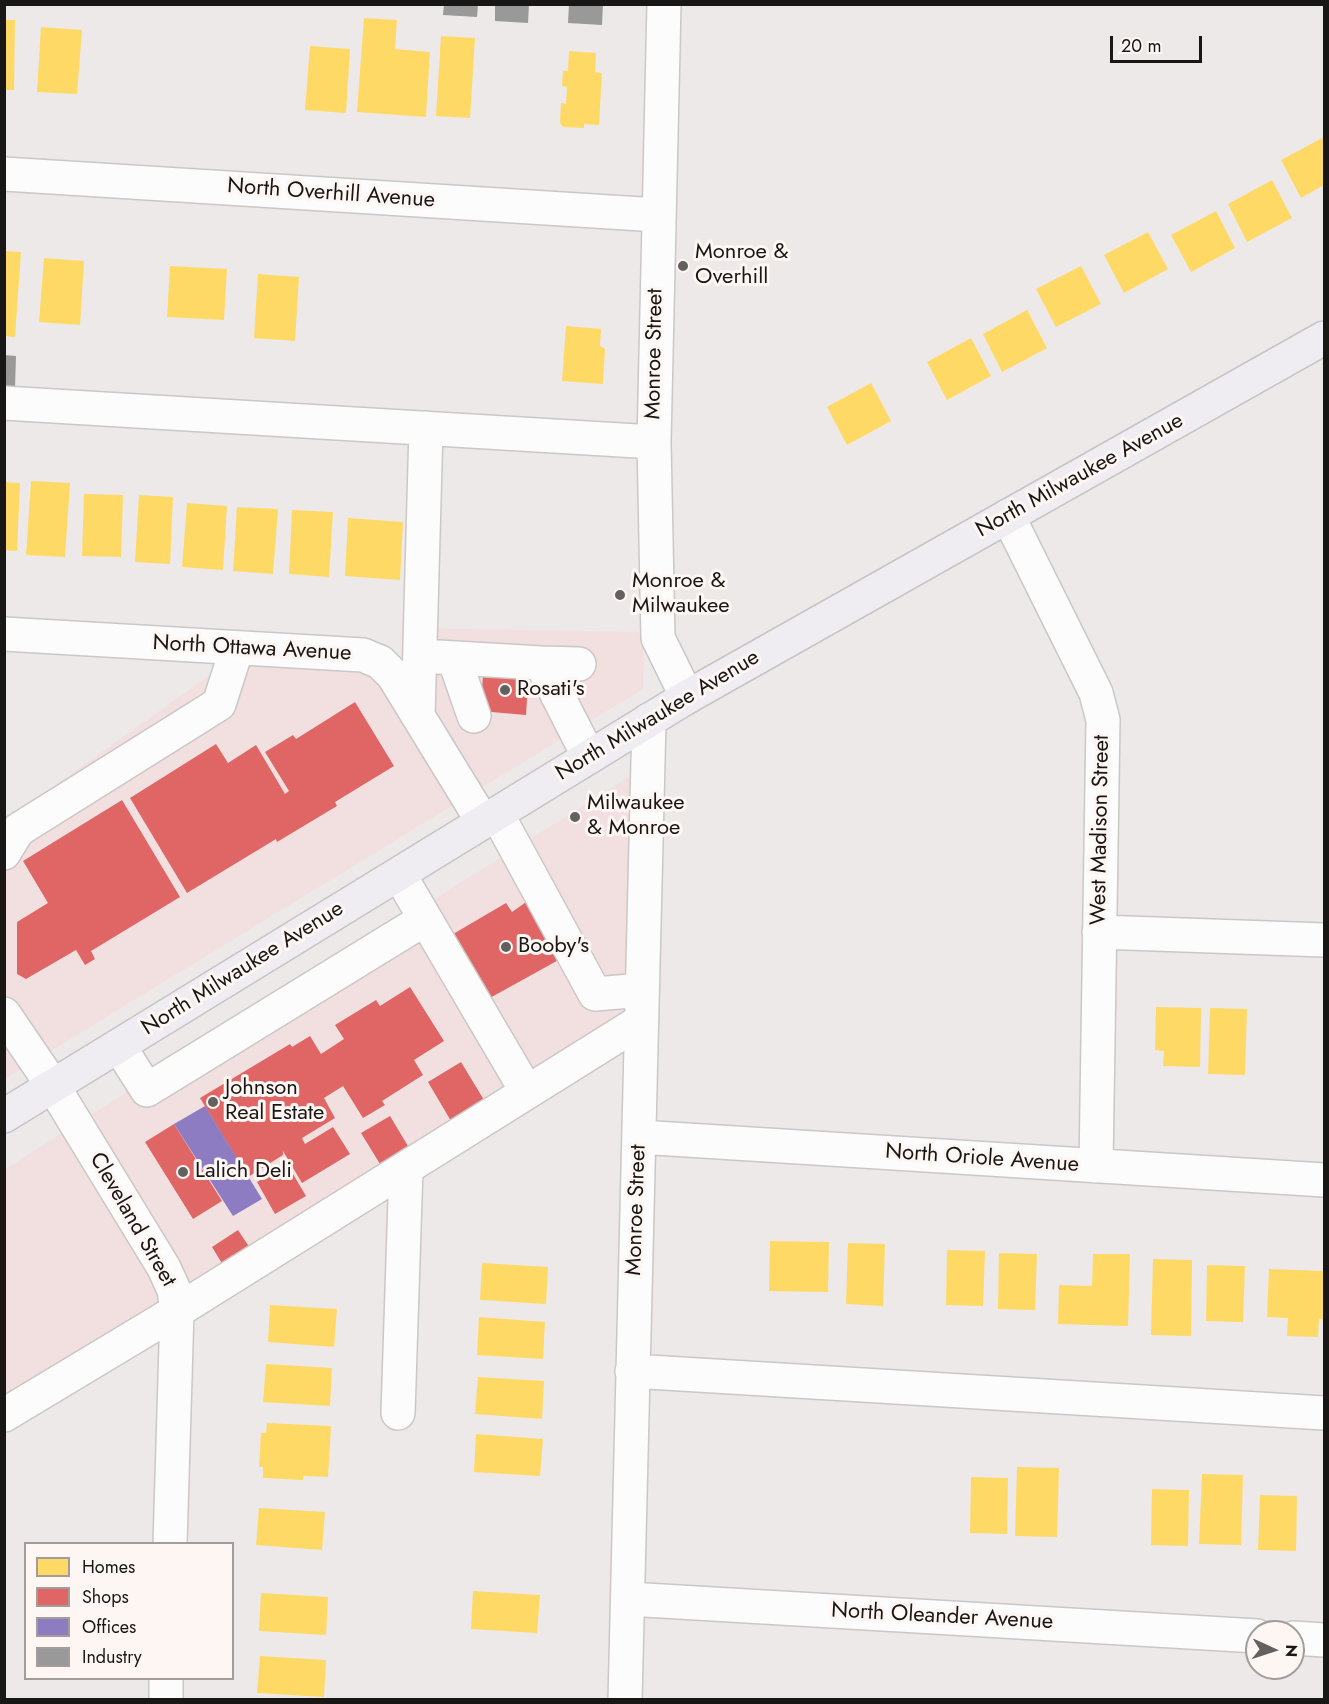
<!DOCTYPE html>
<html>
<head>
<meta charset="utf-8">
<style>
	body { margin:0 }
	#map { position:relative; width:1329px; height:1704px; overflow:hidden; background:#ede9e8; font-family:Jost,sans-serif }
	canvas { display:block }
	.frame { position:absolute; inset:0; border:6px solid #191716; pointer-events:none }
	.legend { position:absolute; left:24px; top:1542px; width:210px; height:138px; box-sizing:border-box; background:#fdf6f3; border:2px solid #a29d9b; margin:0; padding:8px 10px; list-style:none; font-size:18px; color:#191716 }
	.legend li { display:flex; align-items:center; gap:12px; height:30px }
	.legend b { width:30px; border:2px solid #a29d9b }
	.north { position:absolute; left:1245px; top:1620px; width:60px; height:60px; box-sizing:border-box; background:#fdf6f3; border:2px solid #a29d9b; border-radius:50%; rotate:93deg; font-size:16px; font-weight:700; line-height:24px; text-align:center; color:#191716 }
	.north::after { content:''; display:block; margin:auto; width:21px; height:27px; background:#636060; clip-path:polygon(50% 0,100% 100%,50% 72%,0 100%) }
	.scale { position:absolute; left:1110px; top:36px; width:92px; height:27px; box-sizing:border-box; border:3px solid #191716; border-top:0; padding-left:8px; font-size:18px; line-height:21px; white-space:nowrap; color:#191716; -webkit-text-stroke:4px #fdf6f3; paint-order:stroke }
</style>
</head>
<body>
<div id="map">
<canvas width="1329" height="1704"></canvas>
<div class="frame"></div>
<ul class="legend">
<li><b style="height:16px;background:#ffd966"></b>Homes</li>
<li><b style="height:16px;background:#e06666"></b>Shops</li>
<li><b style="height:16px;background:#8e7cc3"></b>Offices</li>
<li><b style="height:16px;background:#999"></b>Industry</li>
</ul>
<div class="north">N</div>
<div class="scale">20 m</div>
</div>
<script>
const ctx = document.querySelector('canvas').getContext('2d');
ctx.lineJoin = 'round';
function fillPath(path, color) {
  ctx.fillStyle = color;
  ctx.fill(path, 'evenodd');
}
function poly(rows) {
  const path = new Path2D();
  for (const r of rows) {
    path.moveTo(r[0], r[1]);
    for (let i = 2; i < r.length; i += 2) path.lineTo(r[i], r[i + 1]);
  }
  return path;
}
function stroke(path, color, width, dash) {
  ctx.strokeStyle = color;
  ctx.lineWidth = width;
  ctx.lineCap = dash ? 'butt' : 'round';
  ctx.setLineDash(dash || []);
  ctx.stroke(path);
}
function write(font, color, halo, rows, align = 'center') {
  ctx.font = font + ' Jost,sans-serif';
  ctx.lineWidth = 6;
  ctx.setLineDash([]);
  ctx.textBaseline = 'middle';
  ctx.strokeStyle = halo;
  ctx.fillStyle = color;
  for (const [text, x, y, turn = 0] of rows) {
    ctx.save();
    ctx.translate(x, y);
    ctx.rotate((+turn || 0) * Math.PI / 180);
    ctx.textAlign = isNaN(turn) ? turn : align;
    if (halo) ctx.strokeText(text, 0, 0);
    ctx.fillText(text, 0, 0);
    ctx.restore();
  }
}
fillPath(poly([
	[416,628,644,632,643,689,5,1079,5,821,239,654,413,663],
	[651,763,647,1027,5,1424,5,1169]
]), '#f1e0df');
fillPath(poly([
	[364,18,397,20,395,49,430,52,426,117,357,112],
	[4,20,15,20,14,90,4,90],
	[41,27,82,30,77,94,37,92],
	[441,36,475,38,470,118,436,116],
	[310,46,350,49,346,113,305,110],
	[569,51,596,53,595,72,602,73,599,125,584,124,584,128,563,127,560,123,561,103,566,104,567,87,562,86,563,71,568,71],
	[1324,137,1324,185,1301,198,1281,160],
	[1272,180,1292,218,1247,242,1228,204],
	[1216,211,1235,248,1191,272,1171,235],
	[1148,232,1168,269,1124,293,1104,255],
	[5,251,21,252,15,337,5,336],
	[44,258,84,261,80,325,39,322],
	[170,266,227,269,224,320,167,317],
	[1081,266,1101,304,1056,327,1036,289],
	[258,274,299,277,295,341,254,338],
	[1027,310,1047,348,1002,372,983,334],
	[566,326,601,329,600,346,605,349,603,384,562,381],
	[971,338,991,376,947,400,927,362],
	[871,383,891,421,847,445,827,407],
	[31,481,70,483,65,557,26,555],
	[4,482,20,483,17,551,4,550],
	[84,494,123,495,121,557,82,556],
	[139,495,173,497,170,564,135,562],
	[187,503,227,506,223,570,182,567],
	[237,507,278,509,273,574,233,571],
	[292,510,333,512,329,577,289,574],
	[348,518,403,522,400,580,345,576],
	[1156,1007,1201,1008,1200,1067,1163,1066,1164,1051,1155,1050],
	[1210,1008,1247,1009,1245,1075,1208,1074],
	[770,1241,829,1242,828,1292,769,1291],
	[848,1243,885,1244,883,1306,846,1304],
	[947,1250,985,1251,983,1306,946,1305],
	[999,1253,1037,1254,1035,1310,998,1309],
	[1093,1254,1130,1254,1128,1326,1058,1324,1059,1285,1092,1286],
	[1153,1259,1192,1260,1191,1336,1151,1335],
	[482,1263,548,1267,546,1304,480,1300],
	[1207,1265,1245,1266,1243,1322,1206,1321],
	[1269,1269,1324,1271,1324,1319,1319,1319,1318,1337,1287,1336,1288,1318,1267,1317],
	[270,1305,337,1309,334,1347,268,1342],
	[479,1317,545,1322,543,1359,477,1355],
	[266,1364,332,1368,330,1406,263,1402],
	[478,1377,544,1381,542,1419,475,1414],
	[267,1423,331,1426,328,1477,303,1476,303,1480,263,1478,263,1467,259,1467,261,1433,266,1433],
	[476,1434,543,1439,540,1476,474,1472],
	[1017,1467,1059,1468,1057,1537,1015,1536],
	[1202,1474,1243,1475,1241,1545,1199,1544],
	[971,1477,1008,1478,1007,1534,970,1533],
	[1152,1489,1189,1490,1188,1546,1151,1545],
	[1260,1495,1297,1496,1296,1551,1258,1550],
	[259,1508,325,1512,322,1550,256,1545],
	[473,1591,540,1595,537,1633,471,1629],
	[261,1593,328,1597,326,1635,259,1631],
	[260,1656,326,1660,324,1697,257,1693]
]), '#ffd966');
fillPath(poly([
	[484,665,529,669,526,715,480,711],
	[355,702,394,766,335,802,337,806,277,842,276,839,187,893,130,798,216,744,228,763,256,745,285,794,289,791,265,752,293,735,296,739],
	[122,800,180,897,91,951,95,959,85,965,76,950,26,979,17,974,17,922,48,903,23,861],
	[529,900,564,957,488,999,448,937,506,903,512,912],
	[410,987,444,1041,414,1060,423,1075,382,1101,385,1105,363,1118,343,1086,324,1098,335,1118,302,1138,305,1144,333,1127,350,1154,302,1183,283,1151,283,1155,248,1177,200,1098,290,1044,292,1047,310,1036,321,1054,344,1039,335,1025,376,1000,380,1006],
	[461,1062,484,1100,451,1121,428,1082],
	[390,1116,408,1146,380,1164,361,1133],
	[174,1124,222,1201,193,1219,145,1142],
	[287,1164,306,1196,275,1214,257,1182],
	[238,1230,250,1248,223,1265,212,1247]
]), '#e06666');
fillPath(poly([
	[205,1106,262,1199,233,1216,174,1124]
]), '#8e7cc3');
fillPath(poly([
	[444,4,478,4,477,17,443,15],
	[495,4,529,4,528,23,495,21],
	[569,4,603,4,602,25,568,23],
	[4,355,16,356,15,389,4,388]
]), '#999');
const minor = poly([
	[664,4,654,442,658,638,687,697],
	[4,174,658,215],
	[4,403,654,442],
	[1008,516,1096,693,1103,720,1096,1166],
	[4,634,363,655,380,662,393,675,483,822],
	[421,656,541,663,589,757],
	[454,658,474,716],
	[541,663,579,664],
	[418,716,426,428],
	[497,814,595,994,642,990],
	[4,853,18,830,219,704,237,648],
	[399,874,527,1092],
	[1099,932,1324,940],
	[4,1014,53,1086,164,1268,174,1290,177,1311,170,1544],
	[119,1046,147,1090,425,919],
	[639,1137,1324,1180],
	[632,1371,1324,1413],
	[398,1413,406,1168],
	[4,1415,177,1311,641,1021],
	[628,1599,1257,1636],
	[1293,1638,1324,1640],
	[166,1700,166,1678],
	[625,1700,649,720]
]);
const major = poly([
	[4,1116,687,697,1324,338]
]);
stroke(minor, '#cbc7c6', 36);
stroke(major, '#c6c4c4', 36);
stroke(minor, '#fcfcfc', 33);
stroke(major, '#efecf2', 33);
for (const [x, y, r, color] of [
	[683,266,6,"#636060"],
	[620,595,6,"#636060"],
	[505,690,6,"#636060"],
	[575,817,6,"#636060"],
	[506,947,6,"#636060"],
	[213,1102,6,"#636060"],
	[183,1172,6,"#636060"]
]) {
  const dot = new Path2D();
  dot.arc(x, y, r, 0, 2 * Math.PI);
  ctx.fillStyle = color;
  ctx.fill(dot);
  stroke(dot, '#fdf6f3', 2);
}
write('22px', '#191716', '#fdf6f3', [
	["North Overhill Avenue",331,194,4],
	["Monroe Street",655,354,-89],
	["North Milwaukee Avenue",1080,476,-29],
	["North Ottawa Avenue",252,649,3],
	["North Milwaukee Avenue",658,716,-31],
	["West Madison Street",1101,830,-89],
	["North Milwaukee Avenue",243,969,-32],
	["North Oriole Avenue",982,1159,4],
	["Monroe Street",637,1210,-88],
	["Cleveland Street",132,1220,60],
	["North Oleander Avenue",942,1617,3]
]);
write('22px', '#191716', '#fdf6f3', [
	["Monroe &",695,253],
	["Overhill",695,278],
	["Monroe &",632,582],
	["Milwaukee",632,607],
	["Rosati's",517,690],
	["Milwaukee",587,804],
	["& Monroe",587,829],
	["Booby's",518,947],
	["Johnson",225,1089],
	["Real Estate",225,1114],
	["Lalich Deli",195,1172]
], 'left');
</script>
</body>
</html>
